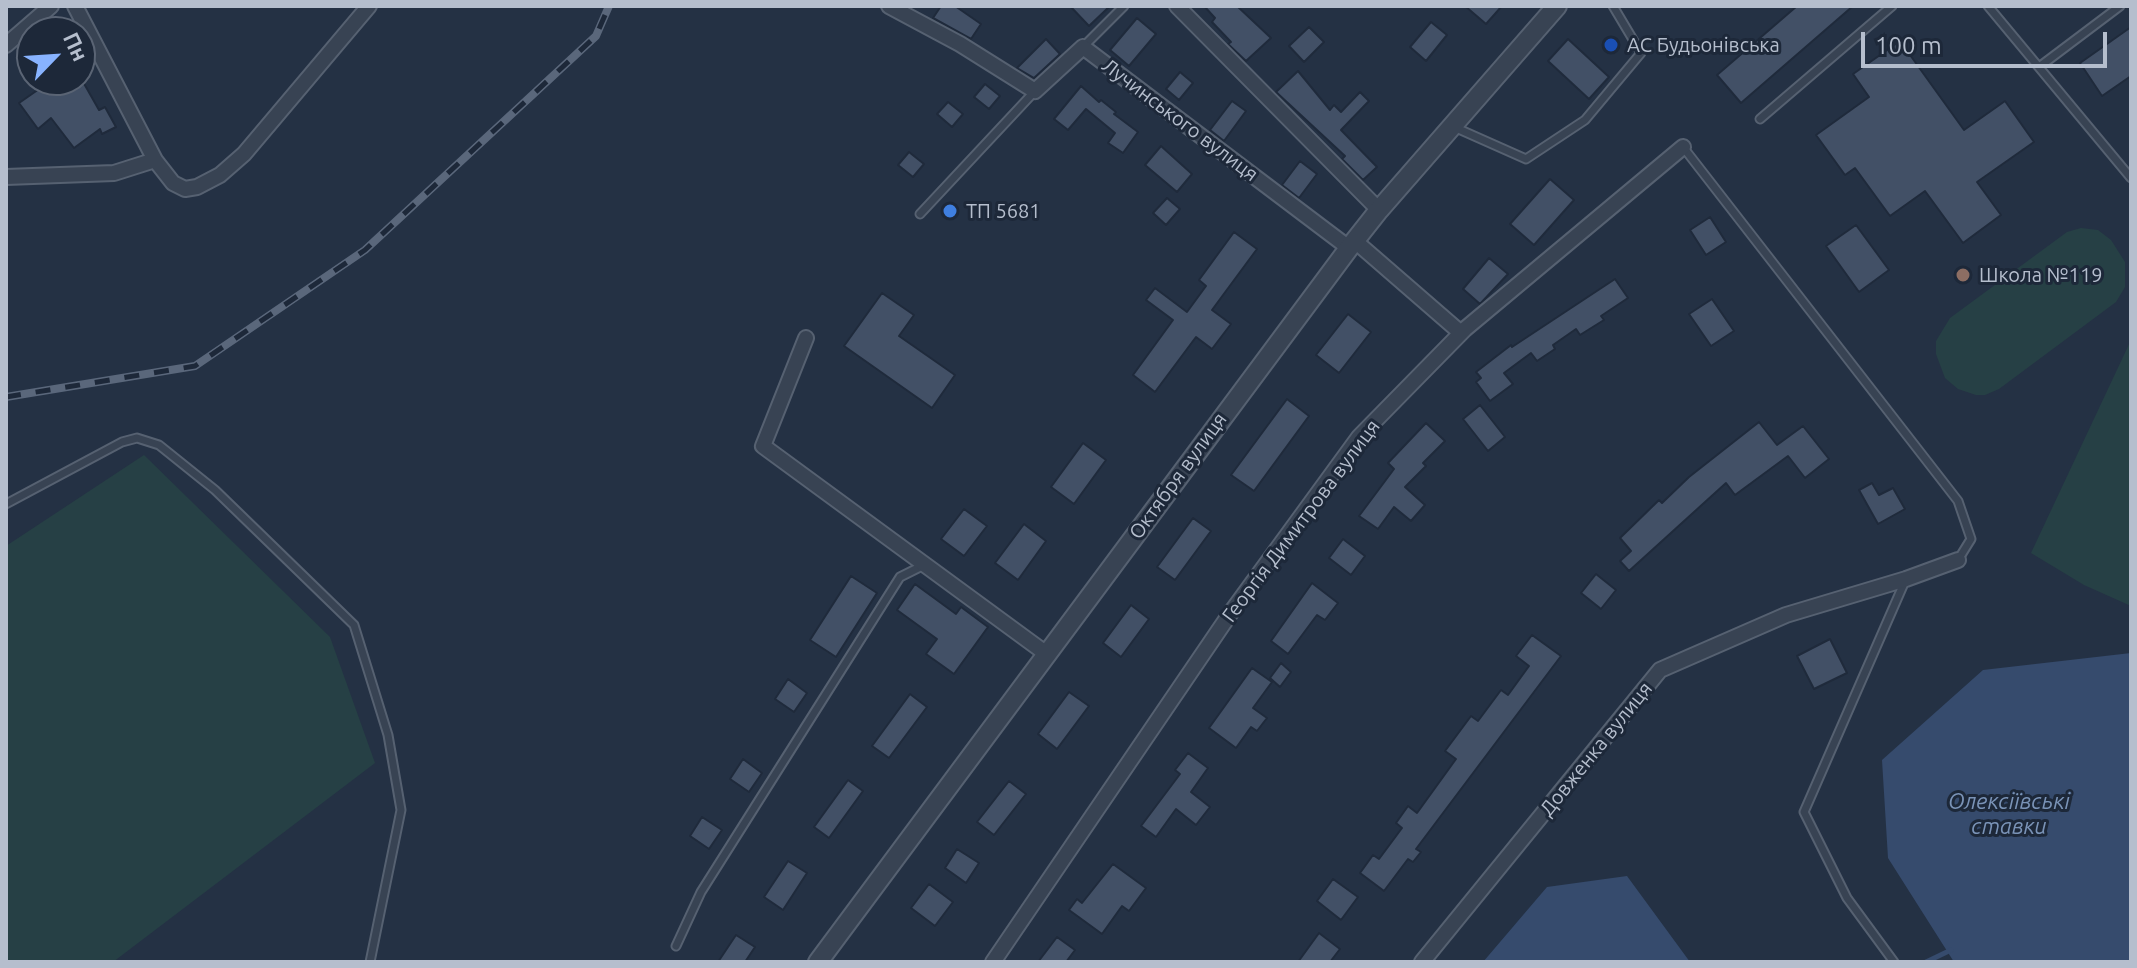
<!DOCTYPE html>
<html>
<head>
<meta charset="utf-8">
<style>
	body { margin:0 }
	#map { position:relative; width:2137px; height:968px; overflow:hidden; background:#243144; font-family:Ubuntu,sans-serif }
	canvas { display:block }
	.frame { position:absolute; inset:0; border:8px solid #b5becd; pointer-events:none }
	.north { position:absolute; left:16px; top:16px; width:80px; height:80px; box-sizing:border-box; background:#1d2839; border:2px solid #5a6474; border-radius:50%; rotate:65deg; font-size:22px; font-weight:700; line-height:32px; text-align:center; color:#b5becd }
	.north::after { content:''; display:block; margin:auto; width:28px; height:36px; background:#88b3ff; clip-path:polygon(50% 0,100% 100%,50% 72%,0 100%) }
	.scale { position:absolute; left:1861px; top:32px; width:246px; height:36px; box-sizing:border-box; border:4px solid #b5becd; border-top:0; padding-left:10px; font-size:24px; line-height:28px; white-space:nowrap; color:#b5becd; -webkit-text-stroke:6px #1d2839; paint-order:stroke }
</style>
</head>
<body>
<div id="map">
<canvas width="2137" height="968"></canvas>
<div class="frame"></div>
<div class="north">Пн</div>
<div class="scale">100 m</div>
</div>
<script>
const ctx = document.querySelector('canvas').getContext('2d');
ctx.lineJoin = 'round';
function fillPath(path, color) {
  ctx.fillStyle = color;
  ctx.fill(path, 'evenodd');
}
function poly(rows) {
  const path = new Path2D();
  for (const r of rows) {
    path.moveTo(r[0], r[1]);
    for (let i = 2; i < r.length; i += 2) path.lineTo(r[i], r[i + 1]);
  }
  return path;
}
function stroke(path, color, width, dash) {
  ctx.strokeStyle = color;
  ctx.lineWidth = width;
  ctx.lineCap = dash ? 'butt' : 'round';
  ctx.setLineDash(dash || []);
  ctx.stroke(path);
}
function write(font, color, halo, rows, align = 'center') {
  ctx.font = font + ' Ubuntu,sans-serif';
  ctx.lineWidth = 6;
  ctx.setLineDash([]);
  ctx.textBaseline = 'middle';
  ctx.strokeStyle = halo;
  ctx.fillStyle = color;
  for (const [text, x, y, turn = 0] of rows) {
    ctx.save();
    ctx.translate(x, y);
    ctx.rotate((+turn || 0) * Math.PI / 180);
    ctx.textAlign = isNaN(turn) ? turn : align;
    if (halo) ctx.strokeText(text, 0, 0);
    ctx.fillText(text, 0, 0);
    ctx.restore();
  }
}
fillPath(poly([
	[2081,228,2098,230,2111,240,2125,262,2125,287,2116,302,1999,389,1985,395,1976,395,1958,389,1945,378,1936,354,1936,341,1950,318,2067,232],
	[2131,340,2131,606,2084,585,2031,553],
	[144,455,330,637,375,763,113,962,6,962,6,546]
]), '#264045');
fillPath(poly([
	[2131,653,2131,962,1954,962,1888,858,1882,760,1983,670],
	[1627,876,1690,962,1483,962,1547,887]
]), '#364b6d');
stroke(poly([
	[1926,962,1951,950]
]), '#364b6d', 5);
const building = poly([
	[941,6,955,6,981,24,971,39,933,18,941,6],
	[1070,6,1110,6,1089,26,1070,6],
	[1204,6,1237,6,1271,38,1246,61,1228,44,1231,42,1212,22,1215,18,1204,6],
	[1465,6,1502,6,1486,24,1465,6],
	[1797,6,1853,6,1741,103,1717,75,1797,6],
	[1137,18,1156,34,1129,66,1110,50,1137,18],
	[1431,22,1447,35,1426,61,1410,47,1431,22],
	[1309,27,1324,42,1304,62,1289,46,1309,27],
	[2131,27,2131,76,2102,96,2080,63,2131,27],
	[1046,39,1060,54,1034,78,1017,68,1046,39],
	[1568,39,1609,77,1589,99,1548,61,1568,39],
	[1900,41,1964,130,2005,101,2034,142,1977,182,2001,215,1963,243,1925,191,1890,216,1855,168,1845,175,1816,135,1869,97,1853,74,1900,41],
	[1298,71,1330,110,1334,105,1341,112,1360,92,1369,101,1341,130,1377,167,1363,180,1342,159,1345,156,1276,92,1298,71],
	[1180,72,1193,83,1179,100,1166,89,1180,72],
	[52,80,82,80,99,110,105,107,116,127,102,134,100,129,74,148,51,118,38,129,19,103,52,80],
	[985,84,1000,96,989,109,974,97,985,84],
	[1081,86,1099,102,1101,100,1116,112,1114,114,1138,132,1123,153,1108,143,1115,133,1086,109,1068,130,1054,119,1081,86],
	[1232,101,1246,111,1224,141,1210,130,1232,101],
	[948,102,963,114,952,127,937,114,948,102],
	[1161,146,1192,174,1177,192,1145,165,1161,146],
	[909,152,924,164,913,177,898,165,909,152],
	[1300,161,1317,174,1299,198,1282,185,1300,161],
	[1550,179,1574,200,1534,245,1510,224,1550,179],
	[1167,198,1180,209,1166,225,1153,213,1167,198],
	[1710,217,1726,242,1706,255,1690,230,1710,217],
	[1856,225,1889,270,1859,292,1826,246,1856,225],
	[1234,232,1257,249,1212,310,1231,324,1212,349,1196,337,1155,392,1133,375,1173,320,1146,300,1155,288,1187,312,1206,286,1199,280,1234,232],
	[1489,258,1508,274,1480,304,1463,289,1489,258],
	[1615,279,1628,298,1601,316,1604,320,1580,335,1576,329,1553,345,1555,349,1537,361,1531,353,1504,373,1513,384,1490,401,1476,382,1481,378,1476,372,1511,345,1512,347,1615,279],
	[882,293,914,315,899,336,955,375,932,408,844,346,882,293],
	[1712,299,1734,331,1711,346,1689,314,1712,299],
	[1348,314,1371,332,1339,373,1316,355,1348,314],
	[1287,399,1309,416,1254,491,1231,475,1287,399],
	[1480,405,1505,437,1488,451,1463,419,1480,405],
	[1759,422,1777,445,1803,426,1829,459,1805,478,1788,456,1735,495,1726,483,1629,571,1620,561,1631,551,1620,538,1659,500,1662,503,1689,477,1759,422],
	[1426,423,1445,441,1423,463,1426,466,1405,487,1425,505,1411,521,1394,507,1378,529,1359,516,1394,469,1388,463,1426,423],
	[1083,443,1106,460,1074,504,1051,487,1083,443],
	[1872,483,1879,495,1893,488,1905,509,1878,524,1859,490,1872,483],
	[964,509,987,526,964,556,941,539,964,509],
	[1193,518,1211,531,1175,580,1157,567,1193,518],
	[1024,524,1046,541,1018,580,995,563,1024,524],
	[1343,539,1365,556,1351,575,1329,558,1343,539],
	[1596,574,1616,590,1601,609,1581,593,1596,574],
	[851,576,877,593,836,657,810,640,851,576],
	[1312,583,1338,603,1325,620,1317,615,1288,654,1271,641,1312,583],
	[915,584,956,614,961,607,988,627,954,674,926,654,937,639,897,610,915,584],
	[1131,605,1149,619,1121,657,1103,643,1131,605],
	[1532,635,1561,656,1416,849,1421,852,1413,862,1408,859,1384,891,1360,873,1373,855,1379,859,1402,828,1396,823,1408,806,1417,813,1456,759,1445,751,1471,716,1478,721,1501,690,1508,695,1529,666,1516,656,1532,635],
	[1830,639,1847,673,1814,689,1797,656,1830,639],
	[1281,663,1291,672,1280,687,1270,678,1281,663],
	[1252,668,1272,682,1253,708,1267,718,1257,731,1251,727,1236,748,1209,728,1252,668],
	[788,679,807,693,794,712,775,699,788,679],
	[1069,692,1089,706,1057,749,1038,734,1069,692],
	[910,694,927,707,889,758,872,746,910,694],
	[1188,753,1208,768,1191,792,1210,807,1196,825,1176,809,1156,837,1141,826,1180,774,1175,770,1188,753],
	[743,759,762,773,749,792,730,779,743,759],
	[848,780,863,791,829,838,814,827,848,780],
	[1009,781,1026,794,994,835,977,822,1009,781],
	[702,817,722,830,709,849,690,836,702,817],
	[957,849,979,863,966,883,945,868,957,849],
	[788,861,807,873,783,910,764,897,788,861],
	[1113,864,1146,888,1129,911,1122,906,1102,934,1069,910,1077,899,1082,903,1113,864],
	[1333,879,1358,897,1341,920,1317,901,1333,879],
	[929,884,953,902,935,926,911,908,929,884],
	[1319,933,1340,949,1330,962,1298,962,1319,933],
	[736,935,755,947,745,962,718,962,736,935],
	[1057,937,1075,950,1066,962,1038,962,1057,937]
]);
fillPath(building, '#425066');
stroke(building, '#1f2a3b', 2);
const service = poly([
	[1988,6,2131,178],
	[1083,47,1124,6],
	[2039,67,2120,6],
	[1760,119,1892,6],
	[1454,127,1526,159,1585,120,1641,53,1613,6],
	[1683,147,1958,501,1971,539,1958,560],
	[920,214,1035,91],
	[6,504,122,442,137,438,159,445,215,490,354,625,388,735,401,810,370,962],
	[676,946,701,892,900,577,924,565],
	[1894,962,1847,898,1804,812,1905,581]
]);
const minor = poly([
	[75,6,155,160,173,183,185,189,197,187,220,175,244,154,369,6],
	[889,6,960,44,1035,91,1083,47,1349,248],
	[1177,6,1379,210],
	[6,45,51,6],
	[6,177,114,173,155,160],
	[1355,241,1461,333],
	[806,338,763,446,1048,655],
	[993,962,1232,611,1359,437,1465,329,1683,147],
	[1422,962,1660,670,1786,615,1906,579,1958,560]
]);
const tertiary = poly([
	[818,962,1349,248,1379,210,1557,6]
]);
stroke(service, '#566171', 11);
stroke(minor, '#566171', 18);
stroke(tertiary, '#566171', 22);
stroke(service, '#384353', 7);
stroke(minor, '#384353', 14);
stroke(tertiary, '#384353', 18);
const rail = poly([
	[6,397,195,366,365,250,596,36,609,6]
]);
stroke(rail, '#5a677b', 8);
stroke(rail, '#1d2839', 5, [15]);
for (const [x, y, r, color] of [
	[1611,45,8,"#1a4fb4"],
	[950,211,8,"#3f7fe0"],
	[1963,275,8,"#8d6e63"]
]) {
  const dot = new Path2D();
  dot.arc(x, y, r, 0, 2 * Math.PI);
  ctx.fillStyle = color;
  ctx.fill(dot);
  stroke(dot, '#1d2839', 3);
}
write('20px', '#b5becd', '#1d2839', [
	["АС Будьонівська",1627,45],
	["ТП 5681",966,211],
	["Школа №119",1979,275]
], 'left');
write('20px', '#b5becd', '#1d2839', [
	["Лучинського вулиця",1180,120,37],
	["Октября вулиця",1178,476,-54],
	["Георгія Димитрова вулиця",1301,521,-53],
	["Довженка вулиця",1596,749,-51]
]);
write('italic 22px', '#7a93b7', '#1d2839', [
	["Олексіївські",2009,802],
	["ставки",2009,827]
]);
</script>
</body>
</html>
